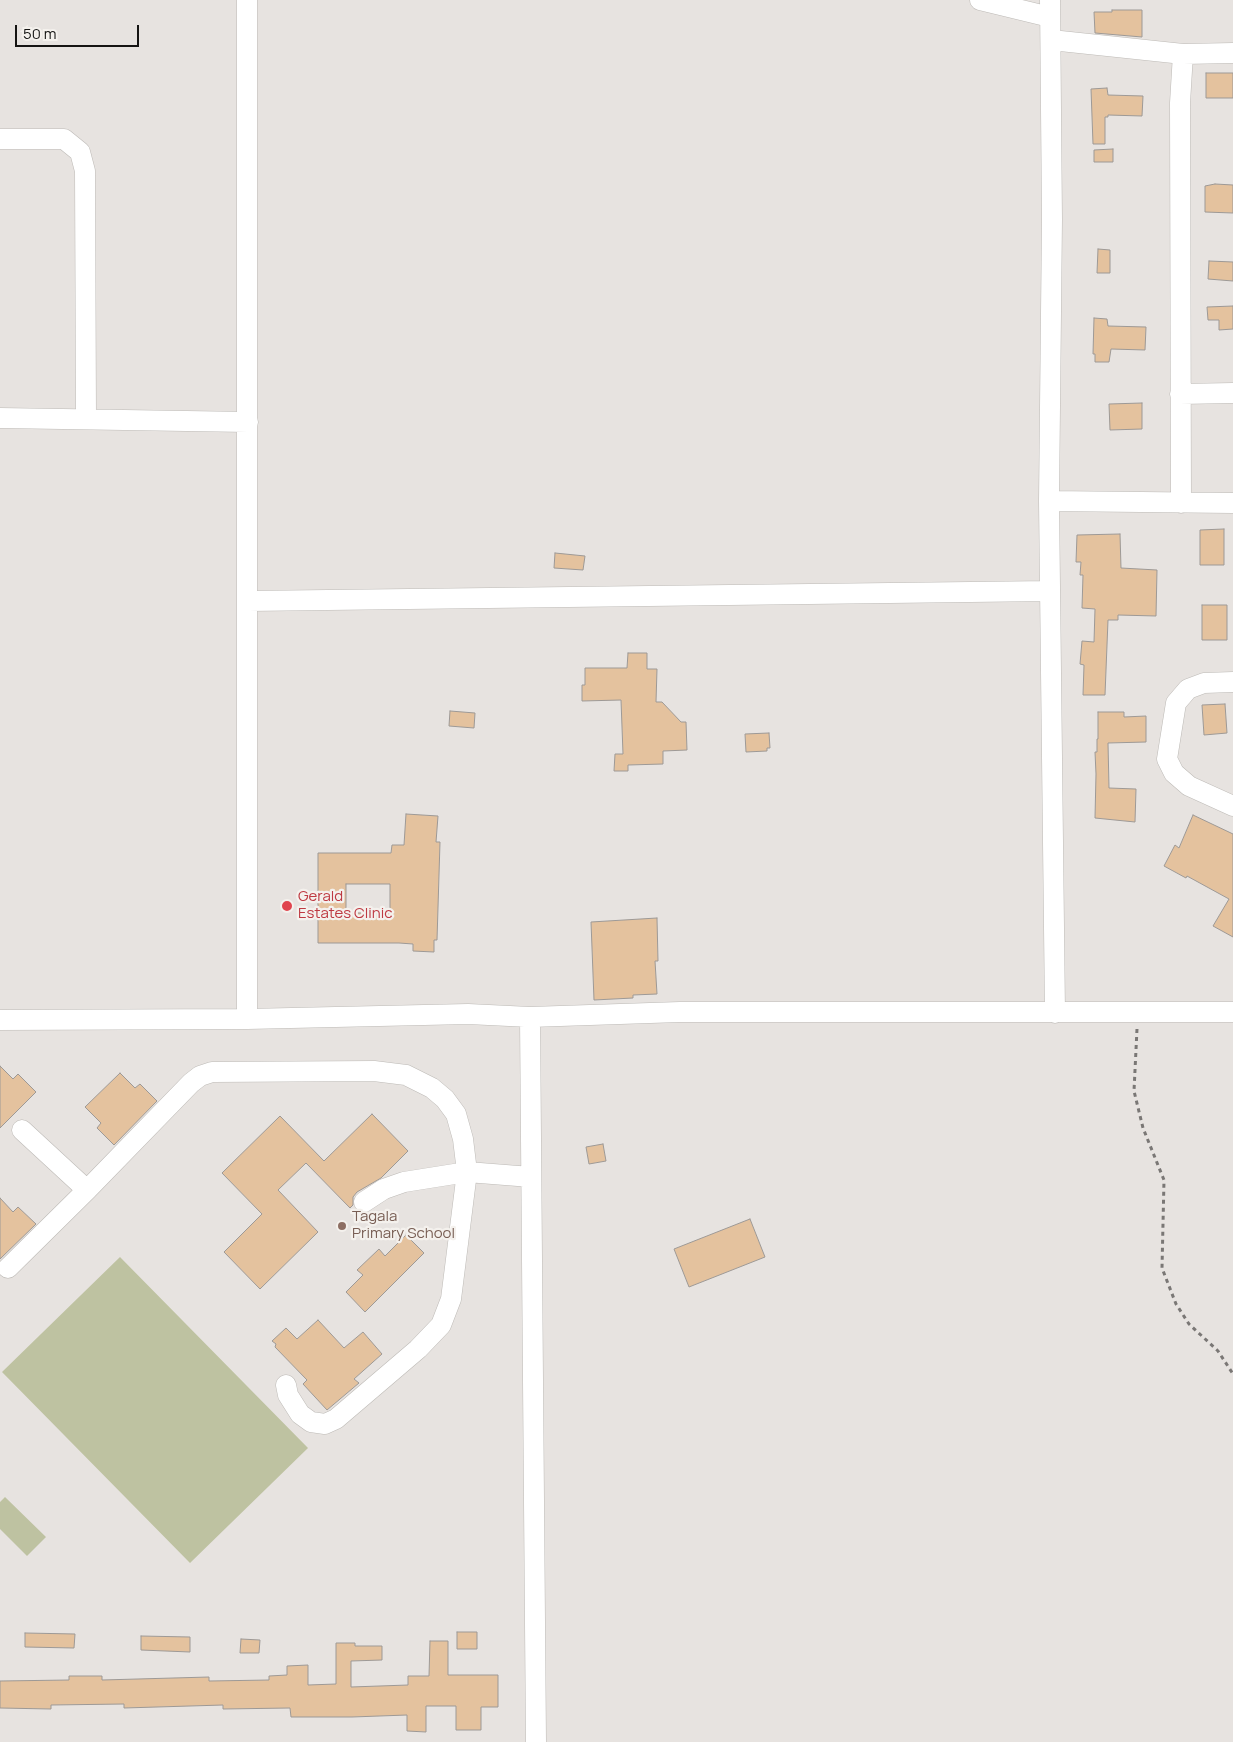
<!DOCTYPE html>
<html>
<head>
<meta charset="utf-8">
<style>
	body { margin:0 }
	#map { position:relative; width:1233px; height:1742px; overflow:hidden; background:#e7e3e0; font-family:Manrope,sans-serif }
	canvas { display:block }
	.scale { position:absolute; left:15px; top:25px; width:124px; height:22px; box-sizing:border-box; border:2px solid #151413; border-top:0; padding-left:6px; font-size:15px; line-height:18px; white-space:nowrap; color:#151413; -webkit-text-stroke:4px #f4f1ed; paint-order:stroke }
</style>
</head>
<body>
<div id="map">
<canvas width="1233" height="1742"></canvas>
<div class="scale">50 m</div>
</div>
<script>
const ctx = document.querySelector('canvas').getContext('2d');
ctx.lineJoin = 'round';
function fillPath(path, color) {
  ctx.fillStyle = color;
  ctx.fill(path, 'evenodd');
}
function poly(rows) {
  const path = new Path2D();
  for (const r of rows) {
    path.moveTo(r[0], r[1]);
    for (let i = 2; i < r.length; i += 2) path.lineTo(r[i], r[i + 1]);
  }
  return path;
}
function stroke(path, color, width, dash) {
  ctx.strokeStyle = color;
  ctx.lineWidth = width;
  ctx.lineCap = dash ? 'butt' : 'round';
  ctx.setLineDash(dash || []);
  ctx.stroke(path);
}
function write(font, color, halo, rows, align = 'center') {
  ctx.font = font + ' Manrope,sans-serif';
  ctx.lineWidth = 4.5;
  ctx.setLineDash([]);
  ctx.textBaseline = 'middle';
  ctx.strokeStyle = halo;
  ctx.fillStyle = color;
  for (const [text, x, y, turn = 0] of rows) {
    ctx.save();
    ctx.translate(x, y);
    ctx.rotate((+turn || 0) * Math.PI / 180);
    ctx.textAlign = isNaN(turn) ? turn : align;
    if (halo) ctx.strokeText(text, 0, 0);
    ctx.fillText(text, 0, 0);
    ctx.restore();
  }
}
fillPath(poly([
	[120,1257,308,1448,190,1563,2,1372],
	[5,1497,46,1537,27,1556,0,1529,0,1502]
]), '#bec2a1');
const building = poly([
	[1112,10,1142,10,1142,37,1095,33,1094,12,1112,12,1112,10],
	[1206,73,1233,73,1233,98,1206,98,1206,73],
	[1107,88,1108,95,1143,96,1142,116,1108,115,1108,117,1105,117,1105,144,1093,144,1091,89,1107,88],
	[1113,149,1113,162,1094,162,1094,150,1113,149],
	[1215,184,1233,185,1233,213,1205,212,1205,186,1215,184],
	[1098,249,1110,250,1110,273,1097,273,1098,249],
	[1209,261,1233,262,1233,281,1208,279,1209,261],
	[1233,306,1233,329,1219,330,1219,320,1208,320,1207,307,1233,306],
	[1094,318,1107,319,1108,326,1146,327,1145,350,1111,349,1109,362,1095,362,1095,354,1093,354,1094,318],
	[1142,403,1142,429,1110,430,1109,404,1142,403],
	[1224,529,1224,565,1200,565,1200,530,1224,529],
	[1120,534,1121,568,1157,570,1156,616,1118,615,1118,620,1108,620,1105,695,1083,695,1084,665,1080,664,1082,641,1094,642,1095,609,1082,608,1083,575,1080,575,1081,562,1076,562,1077,535,1120,534],
	[555,553,585,556,583,570,554,568,555,553],
	[1202,605,1227,605,1227,640,1202,640,1202,605],
	[628,653,647,653,647,669,657,669,656,702,662,702,681,722,686,722,687,750,663,751,663,764,628,765,628,771,614,771,615,754,623,754,621,700,582,701,582,685,585,685,585,668,627,668,628,653],
	[1225,704,1227,733,1204,735,1202,705,1225,704],
	[450,711,475,713,474,728,449,726,450,711],
	[1098,712,1124,712,1124,717,1146,716,1146,742,1108,743,1109,788,1136,789,1135,822,1095,818,1096,774,1095,752,1097,752,1097,739,1098,739,1098,712],
	[769,733,770,748,767,748,767,751,746,752,745,734,769,733],
	[406,814,438,816,436,842,440,842,437,940,434,940,434,952,413,951,413,944,399,943,318,943,318,853,391,853,392,845,404,845,406,814],
	[346,884,390,884,390,913,346,913,346,884],
	[1193,815,1233,834,1233,937,1213,926,1229,899,1187,876,1186,878,1164,866,1175,845,1179,848,1193,815],
	[657,918,658,961,655,961,657,994,633,995,633,998,594,1000,591,922,657,918],
	[0,1066,13,1079,18,1074,36,1092,0,1128,0,1066],
	[120,1073,135,1088,140,1084,157,1101,114,1145,97,1128,101,1123,85,1107,120,1073],
	[372,1114,408,1151,381,1178,357,1192,353,1197,353,1205,350,1208,306,1163,278,1190,318,1232,260,1289,224,1252,262,1214,222,1173,280,1116,324,1161,372,1114],
	[603,1144,606,1161,589,1164,586,1147,603,1144],
	[0,1198,13,1212,18,1207,36,1224,0,1259,0,1198],
	[750,1219,765,1257,689,1287,674,1249,750,1219],
	[406,1235,424,1253,365,1312,346,1292,363,1275,357,1270,379,1249,385,1256,406,1235],
	[318,1320,344,1348,363,1332,382,1354,354,1379,359,1383,327,1410,303,1384,307,1380,275,1347,276,1344,272,1341,286,1328,297,1339,318,1320],
	[457,1632,477,1632,477,1649,457,1649,457,1632],
	[25,1633,75,1634,74,1648,25,1647,25,1633],
	[141,1636,190,1637,190,1652,141,1650,141,1636],
	[241,1639,260,1640,259,1653,240,1653,241,1639],
	[430,1641,448,1641,448,1675,498,1675,498,1707,481,1707,481,1730,456,1730,456,1706,426,1706,426,1732,407,1731,407,1715,352,1717,291,1717,290,1708,223,1709,223,1705,124,1708,124,1704,51,1705,51,1709,0,1708,0,1681,69,1680,69,1676,102,1676,102,1680,209,1677,209,1681,269,1680,269,1676,287,1675,287,1666,308,1665,308,1685,336,1684,336,1643,355,1643,355,1646,382,1646,382,1660,351,1661,351,1687,408,1685,408,1676,429,1676,430,1641]
]);
fillPath(building, '#e4c29e');
stroke(building, '#9d9996', 1);
const minor = poly([
	[980,0,1050,17],
	[1050,0,1052,219,1049,501,1055,1013],
	[1051,40,1183,54,1233,53],
	[0,139,64,139,80,152,85,171,86,419],
	[1180,394,1233,393],
	[0,418,248,422],
	[1049,501,1233,503],
	[1181,503,1180,103,1183,54],
	[248,601,1050,591],
	[1233,682,1204,683,1188,689,1176,703,1167,759,1174,773,1189,786,1233,806],
	[530,1017,536,1742],
	[247,1019,247,0],
	[0,1020,247,1019,468,1014,530,1017,680,1012,1233,1012],
	[22,1130,87,1190],
	[364,1202,384,1189,404,1182,467,1172,531,1177],
	[8,1268,87,1190,191,1083,200,1076,212,1072,374,1071,406,1075,432,1088,445,1099,456,1114,463,1139,467,1172,451,1299,441,1325,418,1349,336,1419,325,1424,311,1422,300,1414,288,1395,286,1385]
]);
stroke(minor, '#bdbab6', 21);
stroke(poly([
	[1137,1029,1134,1091,1143,1128,1164,1180,1162,1268,1176,1304,1189,1324,1218,1351,1233,1374]
]), '#7a7775', 3, [4, 4]);
stroke(minor, '#fff', 20);
for (const [x, y, r, color] of [
	[287,906,6,"#e0444e"],
	[342,1226,5,"#8d6e63"]
]) {
  const dot = new Path2D();
  dot.arc(x, y, r, 0, 2 * Math.PI);
  ctx.fillStyle = color;
  ctx.fill(dot);
  stroke(dot, '#f4f1ed', 2);
}
write('15px', '#be3a42', '#f4f1ed', [
	["Gerald",298,897],
	["Estates Clinic",298,914]
], 'left');
write('15px', '#785e54', '#f4f1ed', [
	["Tagala",352,1217],
	["Primary School",352,1234]
], 'left');
</script>
</body>
</html>
